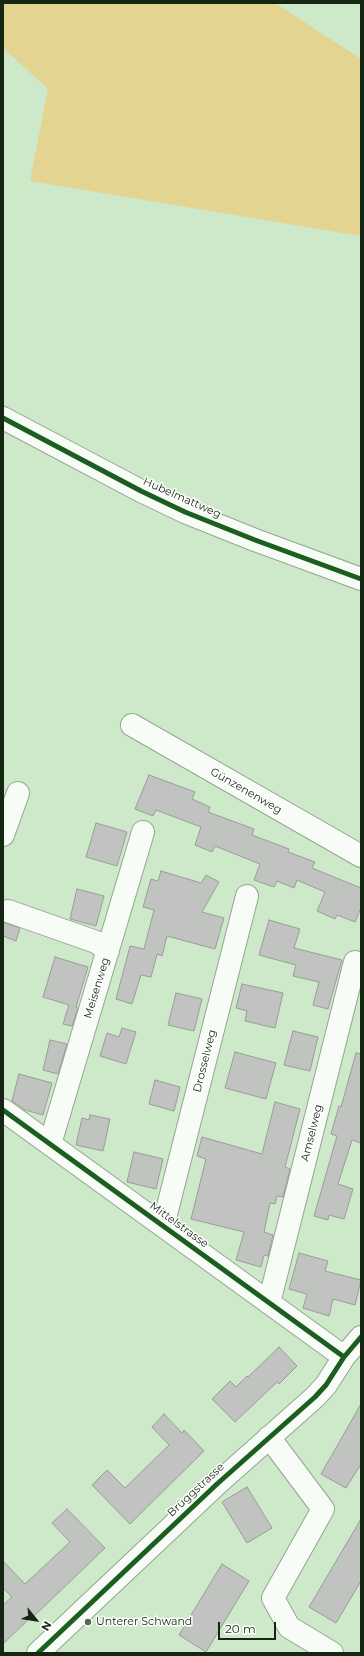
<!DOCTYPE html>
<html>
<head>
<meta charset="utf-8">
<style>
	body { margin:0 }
	#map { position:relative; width:364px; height:1656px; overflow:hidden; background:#cee8ca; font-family:Montserrat,sans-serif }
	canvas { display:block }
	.frame { position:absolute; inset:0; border:4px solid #152712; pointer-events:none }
	.north { position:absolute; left:16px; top:1600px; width:40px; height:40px; -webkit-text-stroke:3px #fff; paint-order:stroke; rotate:120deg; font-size:11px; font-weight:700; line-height:16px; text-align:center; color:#152712 }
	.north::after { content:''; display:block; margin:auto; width:14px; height:18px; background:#152712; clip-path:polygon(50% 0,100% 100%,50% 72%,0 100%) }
	.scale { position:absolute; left:218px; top:1622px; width:58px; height:18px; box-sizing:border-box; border:2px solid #152712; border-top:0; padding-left:5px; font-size:12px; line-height:14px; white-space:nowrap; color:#152712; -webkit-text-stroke:3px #fff; paint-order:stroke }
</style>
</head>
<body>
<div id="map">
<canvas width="364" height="1656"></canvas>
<div class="frame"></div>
<div class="north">N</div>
<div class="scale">20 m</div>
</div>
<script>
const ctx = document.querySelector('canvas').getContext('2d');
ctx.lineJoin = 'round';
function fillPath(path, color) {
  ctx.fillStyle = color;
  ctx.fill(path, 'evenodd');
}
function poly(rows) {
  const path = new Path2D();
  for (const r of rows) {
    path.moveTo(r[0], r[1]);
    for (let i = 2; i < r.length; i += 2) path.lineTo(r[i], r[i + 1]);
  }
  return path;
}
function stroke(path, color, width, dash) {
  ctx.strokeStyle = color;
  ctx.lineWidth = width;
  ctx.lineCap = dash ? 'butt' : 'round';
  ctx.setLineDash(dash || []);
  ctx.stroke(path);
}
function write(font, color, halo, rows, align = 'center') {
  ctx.font = font + ' Montserrat,sans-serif';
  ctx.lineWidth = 3;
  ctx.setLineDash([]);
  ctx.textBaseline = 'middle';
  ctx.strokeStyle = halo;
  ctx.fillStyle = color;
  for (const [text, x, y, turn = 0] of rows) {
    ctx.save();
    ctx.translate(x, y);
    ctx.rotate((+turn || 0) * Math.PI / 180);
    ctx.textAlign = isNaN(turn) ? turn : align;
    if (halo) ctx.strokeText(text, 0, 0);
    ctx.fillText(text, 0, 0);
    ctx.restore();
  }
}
fillPath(poly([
	[3,3,275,3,361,59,361,236,30,181,48,89,3,48]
]), '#e4d492');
const building = poly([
	[149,775,195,792,192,799,210,807,208,812,254,829,252,835,289,849,288,852,315,862,312,868,361,888,361,908,355,922,337,915,335,919,317,911,325,892,297,880,294,888,277,881,274,887,254,880,260,864,215,846,212,852,195,845,201,827,156,810,153,816,135,809,149,775],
	[96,823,127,832,117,866,86,857,96,823],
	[161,871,201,883,206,875,219,882,202,912,224,918,215,949,167,936,162,956,157,954,151,977,141,975,132,1004,116,999,130,946,144,949,154,910,143,907,151,879,158,881,161,871],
	[77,889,104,896,96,926,70,919,77,889],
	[269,920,300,929,294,948,342,960,328,1009,313,1005,319,982,293,976,296,965,259,955,269,920],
	[3,922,20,928,16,941,3,936,3,922],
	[55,957,88,967,76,1007,78,1008,72,1026,63,1024,69,1005,43,997,55,957],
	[242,984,283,993,275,1028,245,1021,247,1011,236,1008,242,984],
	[176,993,202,999,194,1031,168,1025,176,993],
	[122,1028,136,1032,126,1064,100,1056,107,1033,119,1037,122,1028],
	[293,1031,318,1037,310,1071,284,1065,293,1031],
	[50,1040,67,1044,58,1074,43,1070,50,1040],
	[235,1052,276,1063,266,1099,225,1088,235,1052],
	[356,1053,361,1054,361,1143,352,1140,338,1184,353,1189,344,1219,329,1215,328,1220,314,1216,337,1136,331,1134,339,1106,341,1107,356,1053],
	[19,1074,52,1083,43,1115,25,1110,12,1101,19,1074],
	[155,1080,180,1087,174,1111,149,1104,155,1080],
	[275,1102,300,1109,285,1167,290,1169,283,1197,277,1196,275,1204,270,1203,264,1232,273,1235,268,1256,264,1255,261,1267,236,1260,244,1232,191,1219,206,1159,197,1156,202,1137,262,1154,275,1102],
	[90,1115,110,1119,103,1151,76,1145,82,1118,89,1120,90,1115],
	[134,1152,163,1159,156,1189,127,1182,134,1152],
	[299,1253,328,1261,325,1271,361,1280,355,1305,333,1299,329,1316,303,1308,307,1294,289,1289,299,1253],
	[279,1347,297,1366,279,1384,277,1382,235,1422,212,1399,230,1381,236,1387,247,1376,248,1377,279,1347],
	[361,1404,361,1464,346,1488,321,1474,361,1404],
	[164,1414,182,1433,184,1430,204,1451,130,1524,92,1485,107,1470,125,1488,169,1445,152,1427,164,1414],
	[247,1487,272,1528,247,1543,222,1502,247,1487],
	[67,1509,105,1548,30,1620,29,1619,3,1644,3,1605,12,1597,3,1588,3,1561,25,1584,70,1542,52,1523,67,1509],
	[361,1519,361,1581,336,1623,309,1607,361,1519],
	[222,1564,249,1581,206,1652,179,1635,222,1564]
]);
fillPath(building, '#c0c3c0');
stroke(building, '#999d98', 1);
const minor = poly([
	[3,418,141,491,185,512,255,540,361,579],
	[132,725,361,856],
	[3,835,18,793],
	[8,911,96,942,108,951],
	[3,1110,344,1357],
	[50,1144,143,832],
	[163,1226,247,896],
	[269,1303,355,962],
	[269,1437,323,1509,273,1598,289,1627,332,1653],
	[38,1653,217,1484,315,1397,326,1385,344,1357,361,1337]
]);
stroke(minor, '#93a790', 24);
stroke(minor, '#f8fcf7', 22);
stroke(poly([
	[3,418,141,491,185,512,255,540,361,579],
	[3,1110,344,1357],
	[38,1653,217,1484,315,1397,326,1385,344,1357,361,1337]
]), '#1b5e20', 5);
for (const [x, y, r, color] of [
	[88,1622,4,"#566b52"]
]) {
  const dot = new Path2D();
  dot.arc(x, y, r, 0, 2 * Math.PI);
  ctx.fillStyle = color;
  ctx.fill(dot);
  stroke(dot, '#fff', 1.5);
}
write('11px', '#152712', '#fff', [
	["Hubelmattweg",182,498,24],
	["Günzenenweg",246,791,30],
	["Meisenweg",97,988,-73],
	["Drosselweg",205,1061,-76],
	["Amselweg",312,1133,-76],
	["Mittelstrasse",179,1225,36],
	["Brüggstrasse",196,1490,-43]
]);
write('11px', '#152712', '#fff', [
	["Unterer Schwand",96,1622]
], 'left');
</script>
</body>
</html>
